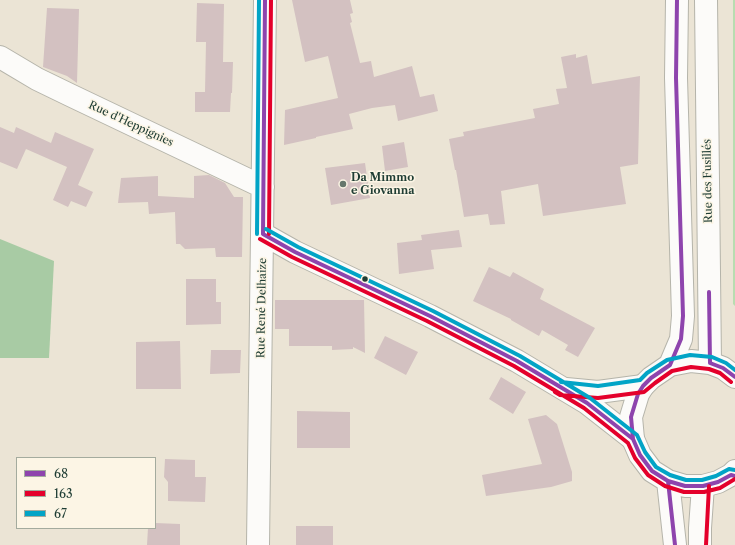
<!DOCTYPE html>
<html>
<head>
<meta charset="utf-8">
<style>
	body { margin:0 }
	#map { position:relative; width:735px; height:545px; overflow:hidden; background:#ebe4d5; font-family:"Libre Caslon Text",serif }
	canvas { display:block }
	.legend { position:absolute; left:16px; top:457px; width:140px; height:72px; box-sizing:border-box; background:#fcf5e5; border:1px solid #a4ab9e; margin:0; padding:5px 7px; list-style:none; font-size:12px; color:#1f3d34 }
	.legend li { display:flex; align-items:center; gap:8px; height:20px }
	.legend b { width:20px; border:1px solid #a4ab9e }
</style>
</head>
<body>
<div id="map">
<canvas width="735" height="545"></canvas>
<ul class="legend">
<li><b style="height:5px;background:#8e44ad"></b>68</li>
<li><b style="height:5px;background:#e4002b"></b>163</li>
<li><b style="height:5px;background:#02a4c6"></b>67</li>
</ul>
</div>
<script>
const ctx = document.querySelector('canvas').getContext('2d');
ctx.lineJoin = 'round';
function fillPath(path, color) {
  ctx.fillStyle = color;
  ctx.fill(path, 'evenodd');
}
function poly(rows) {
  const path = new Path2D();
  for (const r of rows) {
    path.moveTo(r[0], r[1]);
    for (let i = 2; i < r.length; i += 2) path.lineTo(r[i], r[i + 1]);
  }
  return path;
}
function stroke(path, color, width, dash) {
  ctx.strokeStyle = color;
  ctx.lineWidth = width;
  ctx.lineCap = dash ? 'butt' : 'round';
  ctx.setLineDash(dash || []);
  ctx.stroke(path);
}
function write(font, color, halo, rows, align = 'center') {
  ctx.font = font + ' "Libre Caslon Text",serif';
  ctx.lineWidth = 3;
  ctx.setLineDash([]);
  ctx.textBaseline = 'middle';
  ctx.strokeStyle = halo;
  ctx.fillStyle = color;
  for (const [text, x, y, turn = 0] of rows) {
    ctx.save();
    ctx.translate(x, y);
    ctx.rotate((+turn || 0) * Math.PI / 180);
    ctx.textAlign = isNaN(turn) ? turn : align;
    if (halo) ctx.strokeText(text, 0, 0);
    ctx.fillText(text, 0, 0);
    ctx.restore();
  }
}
fillPath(poly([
	[733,0,735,0,735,306,733,304]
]), '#b8dcb0');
fillPath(poly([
	[0,239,54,261,49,358,0,358]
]), '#a8cba4');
fillPath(poly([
	[292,0,350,0,353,13,350,14,352,22,350,23,360,63,371,61,374,77,412,66,420,97,434,94,438,111,398,121,395,105,372,108,349,114,353,129,316,137,316,138,284,145,285,110,338,98,328,56,305,62],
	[197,3,224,4,223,62,233,62,232,93,231,93,230,112,195,112,195,92,205,92,206,42,196,42],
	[47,8,79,9,77,83,67,76,43,67],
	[576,54,576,58,587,55,592,84,640,76,638,164,620,167,626,204,543,216,538,184,501,191,505,224,490,225,488,214,464,217,456,170,455,170,449,139,464,136,463,132,535,118,533,109,559,104,556,89,567,88,561,57],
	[0,127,14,133,16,127,51,143,55,132,94,149,78,185,93,192,86,207,71,201,68,207,53,200,67,167,26,149,17,169,0,162],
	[404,142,408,167,385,171,382,146],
	[365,163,370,198,331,205,325,168],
	[209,175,225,183,234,197,243,197,242,257,216,257,215,248,185,249,180,244,176,244,175,212,149,214,148,202,118,203,121,178,158,176,158,196,194,198,194,176],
	[459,230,462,247,431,250,434,269,399,274,397,243,422,240,421,235],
	[489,267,510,277,513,272,544,289,540,299,595,328,578,357,565,350,568,345,542,330,539,336,511,320,511,319,473,301],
	[186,279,216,279,216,302,221,302,221,324,186,325],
	[275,300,364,300,365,353,353,347,353,349,332,350,332,346,289,346,289,329,275,329],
	[385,336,418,352,406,375,374,358],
	[180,341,181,389,136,389,136,342],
	[211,350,241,350,240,373,210,374],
	[501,377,526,392,513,414,489,399],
	[297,411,350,412,350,448,297,448],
	[546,415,557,424,572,472,572,481,551,487,486,496,482,475,542,464,528,419],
	[165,459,195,460,195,477,206,477,205,502,168,501,168,482,164,477],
	[155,523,180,524,180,545,147,545,148,528,155,528],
	[296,526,333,526,333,545,296,545]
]), '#d3c1c1');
const secondary = poly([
	[0,57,37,79,70,95,263,187],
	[263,234,295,252,430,316,517,361,587,403,633,439],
	[566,389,598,392,643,386],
	[258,545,265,0]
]);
const highway = poly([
	[706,0,710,363],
	[670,365,681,339,683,316,676,78,677,0],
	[735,377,723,368,710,363,691,361,670,365,651,378,643,386,638,394,631,417,633,439,640,455,652,471,668,481,685,486,703,486,718,482,731,475,735,471],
	[668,481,675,545],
	[700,545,700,528,703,486]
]);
stroke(secondary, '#b5b4aa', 24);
stroke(highway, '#b5b4aa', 24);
stroke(secondary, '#fcfbf9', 22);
stroke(highway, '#fcfbf9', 22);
stroke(poly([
	[265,0,263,234,295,252,430,316,517,361,587,403,633,439],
	[677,0,676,78,683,316,681,339,670,365,651,378,643,386,638,394,631,417,633,439,640,455,652,471,668,481,685,486,703,486,718,482,731,475,735,476],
	[709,292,710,363,723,368,735,377],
	[668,481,675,545]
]), '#8e44ad', 4);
stroke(poly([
	[269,234,271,0],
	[260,239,292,257,427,321,514,366,584,408,628,443,635,458,648,475,665,486,684,492,704,492,720,488,735,479],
	[555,392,560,395,598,398,644,392,655,383,672,371,691,367,709,369,720,373,731,382],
	[706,545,709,486]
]), '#e4002b', 4);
stroke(poly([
	[266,229,298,247,433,311,520,356,590,398,637,435,645,452,656,467,670,475,686,480,702,480,716,476,729,469,735,470],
	[257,234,259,0],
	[561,382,598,386,640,380,647,373,667,360,690,355,712,357,726,363,735,370]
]), '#02a4c6', 4);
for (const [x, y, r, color] of [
	[343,184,4,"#66776c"],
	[365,279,3.5,"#1f3d34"]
]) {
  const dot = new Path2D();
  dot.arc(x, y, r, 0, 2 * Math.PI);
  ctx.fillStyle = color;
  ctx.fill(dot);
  stroke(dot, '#fcf5e5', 1.5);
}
write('11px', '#1f3d34', '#fcf5e5', [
	["Rue d'Heppignies",131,124,25],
	["Rue des Fusillés",708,181,-91],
	["Rue René Delhaize",262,308,-89]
]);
write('bold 11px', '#1f3d34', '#fcf5e5', [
	["Da Mimmo",351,178],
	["e Giovanna",351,191]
], 'left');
</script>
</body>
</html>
